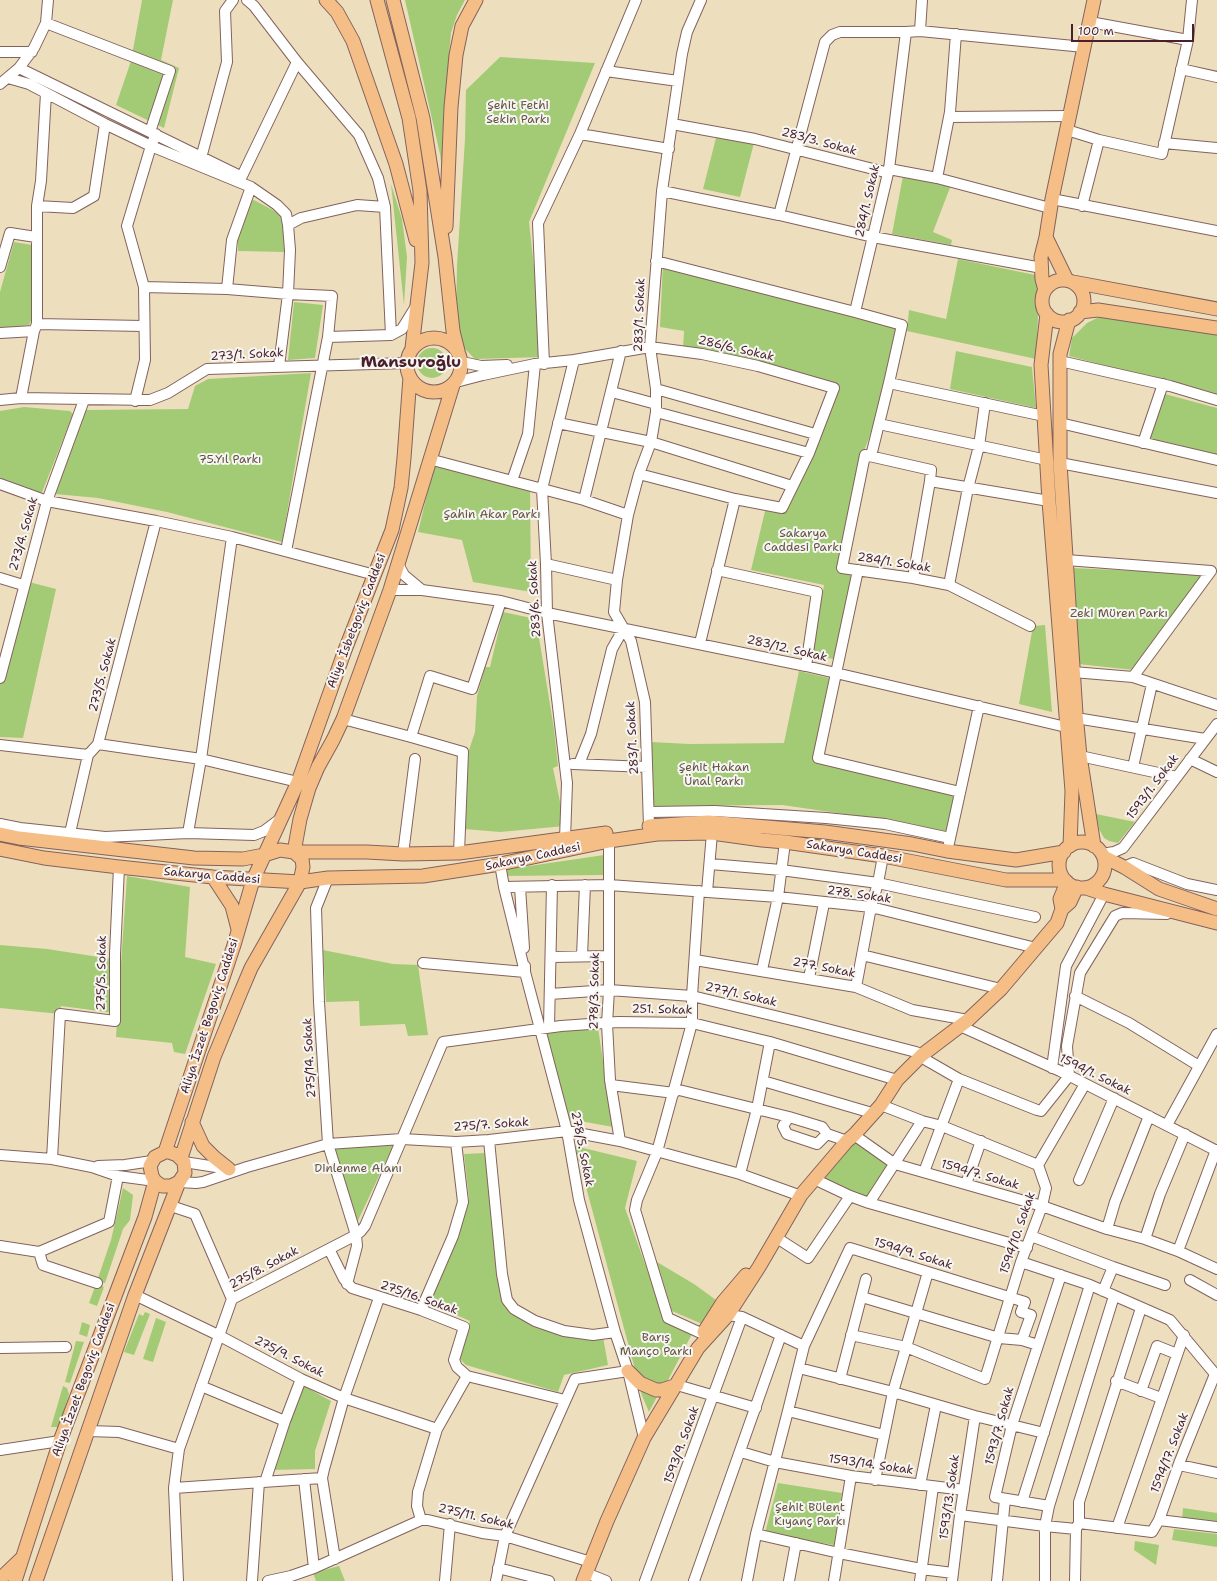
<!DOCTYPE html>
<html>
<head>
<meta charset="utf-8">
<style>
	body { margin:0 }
	#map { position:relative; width:1217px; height:1581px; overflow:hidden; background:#eddfbd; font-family:"Shantell Sans",sans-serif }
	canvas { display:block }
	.scale { position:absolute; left:1071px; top:24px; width:123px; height:18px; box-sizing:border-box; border:2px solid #4a1f2b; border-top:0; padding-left:5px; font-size:12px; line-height:14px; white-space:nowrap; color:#4a1f2b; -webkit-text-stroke:3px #f6f6f2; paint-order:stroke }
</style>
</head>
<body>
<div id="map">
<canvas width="1217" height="1581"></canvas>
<div class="scale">100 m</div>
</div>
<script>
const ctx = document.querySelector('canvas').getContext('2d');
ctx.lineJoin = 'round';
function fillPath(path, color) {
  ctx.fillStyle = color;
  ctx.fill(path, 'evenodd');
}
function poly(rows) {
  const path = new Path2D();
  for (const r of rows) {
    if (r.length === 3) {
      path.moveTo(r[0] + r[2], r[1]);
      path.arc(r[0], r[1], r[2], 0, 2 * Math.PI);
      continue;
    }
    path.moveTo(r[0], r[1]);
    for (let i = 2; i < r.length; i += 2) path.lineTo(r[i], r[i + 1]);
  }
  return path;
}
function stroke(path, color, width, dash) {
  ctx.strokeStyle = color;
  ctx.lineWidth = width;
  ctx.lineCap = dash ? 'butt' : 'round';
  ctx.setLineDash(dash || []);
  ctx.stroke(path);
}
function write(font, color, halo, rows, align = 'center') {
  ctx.font = font + ' "Shantell Sans",sans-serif';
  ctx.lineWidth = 4;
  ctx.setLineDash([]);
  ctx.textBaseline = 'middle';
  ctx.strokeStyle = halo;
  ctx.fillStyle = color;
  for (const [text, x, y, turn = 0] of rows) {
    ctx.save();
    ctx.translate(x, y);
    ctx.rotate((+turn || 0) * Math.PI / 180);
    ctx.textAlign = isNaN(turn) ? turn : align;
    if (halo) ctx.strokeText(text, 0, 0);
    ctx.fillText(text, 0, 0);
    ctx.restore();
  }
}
fillPath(poly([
	[142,0,173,0,161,60,179,68,164,128,116,105,131,61],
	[405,0,465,0,457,15,451,33,449,54,445,190,440,154],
	[500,57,595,63,529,222,544,357,475,359,463,347,456,318,457,265,465,139,466,90],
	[717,134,755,139,740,197,703,189],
	[903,176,951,185,933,232,952,240,951,245,892,234],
	[391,184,402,219,407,257,404,305],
	[254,200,282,215,284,225,285,252,238,251,238,236,249,201],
	[14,242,32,245,32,319,29,325,0,329,0,292],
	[958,259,1040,276,1036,359,907,331,909,310,946,319],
	[663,262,897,324,885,386,869,438,861,459,848,511,836,570,852,573,834,659,812,656,824,585,751,570,766,507,782,508,837,387,683,348,684,331,660,327],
	[294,302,323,305,315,358,288,360],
	[1101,316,1217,333,1217,399,1159,380,1069,356,1072,338,1087,323],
	[432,363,15],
	[956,351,1032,367,1036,408,950,389],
	[311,373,282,542,167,512,98,498,55,494,85,410,188,409,195,386,208,379],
	[1165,394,1217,408,1217,458,1149,442],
	[24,407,70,411,73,414,41,495,0,481,0,411],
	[435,461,530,486,531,592,473,582,462,540,418,532],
	[1073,568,1204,574,1134,670,1078,664],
	[25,581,56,589,23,738,0,737,0,673],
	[503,612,536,619,554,729,558,766,553,768,565,826,500,832,464,829,469,750,475,732,477,696,485,667,490,667],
	[1045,625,1052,712,1019,704,1033,626],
	[799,671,829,678,813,759,877,778,956,796,946,835,872,818,782,805,654,806,651,742,690,744,784,743],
	[1096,814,1135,822,1118,843,1109,841,1104,838,1099,829],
	[604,855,603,875,502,876,502,870],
	[127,876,190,887,185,957,216,964,185,1054,174,1052,172,1043,116,1037],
	[0,945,47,949,112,959,114,1013,61,1006,60,1014,0,1008],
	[323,950,393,964,418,965,428,1035,408,1036,405,1024,360,1026,359,1001,326,1002],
	[598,1028,613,1127,569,1119,543,1033],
	[854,1138,891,1165,868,1201,822,1180],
	[395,1142,353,1231,327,1149],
	[575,1146,637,1161,625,1208,665,1320,692,1334,666,1384,654,1383,636,1373],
	[486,1153,507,1298,531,1322,603,1337,608,1365,564,1375,558,1392,466,1365,457,1356,470,1321,427,1302,469,1199,464,1154],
	[123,1188,133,1195,130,1220,123,1229,105,1283,97,1281,111,1240],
	[657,1262,694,1284,716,1300,702,1324,672,1311],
	[96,1284,104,1287,97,1306,89,1303],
	[145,1312,150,1314,134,1355,124,1352,139,1314,143,1316],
	[156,1318,166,1322,153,1362,143,1359],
	[82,1322,90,1325,87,1337,79,1334],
	[76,1341,84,1342,70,1383,65,1382],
	[302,1385,331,1401,315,1451,315,1469,271,1470],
	[63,1386,67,1388,69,1394,59,1427,51,1427],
	[640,1390,659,1393,649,1412,643,1398],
	[778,1483,842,1493,834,1545,765,1533],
	[1183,1508,1217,1513,1217,1525,1182,1520],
	[1174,1529,1217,1534,1217,1547,1172,1540],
	[1135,1541,1159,1545,1156,1565,1134,1550],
	[339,1566,345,1581,316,1581,313,1573]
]), '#a3cb76');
const minor = poly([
	[247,0,254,6,297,62,359,135,378,178,385,207,391,335],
	[1090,22,1188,40],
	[46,23,170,71,150,132],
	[920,31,1084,47],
	[0,52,32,52],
	[19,68,238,175],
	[1181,69,1217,77],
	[606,71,678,81],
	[8,78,29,84,105,124,151,146,251,187,277,205,286,214,288,225,290,250,288,294,279,366],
	[0,84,19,68,34,48,46,23,48,0],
	[949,117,1069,116],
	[672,124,755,139,885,172,889,169,937,178,1050,208],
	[1067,130,1099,140,1162,154,1188,40,1192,0],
	[580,134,636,0],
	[1164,143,1217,148],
	[201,158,227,62,225,11,233,0],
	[242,176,297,62],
	[937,178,950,112,956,34],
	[662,191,779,215,825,42,832,35,840,32,906,32],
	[1052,199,1217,231],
	[37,206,41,181,46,93],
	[1082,206,1099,140],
	[779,215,873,237,1042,268],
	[288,225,301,218,357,205,385,207],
	[656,261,855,312],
	[0,267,10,233,36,237],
	[144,287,227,289,288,294,332,296,328,337,286,551],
	[227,289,232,240,251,187],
	[37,324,37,206,73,208,94,196,105,124],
	[0,333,34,331,37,324,143,326],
	[328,337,391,335,402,329,415,308],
	[1060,361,1170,386,1217,400],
	[462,362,481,366,507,365],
	[544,364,538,223,580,134,669,149],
	[456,382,483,375,535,364,574,360,650,347,702,354,758,366,834,388,809,453,782,508,735,499],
	[889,383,902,325,855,312,889,169,906,32,920,31,922,0],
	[656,389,815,434],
	[612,392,656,404],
	[21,398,34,331],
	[0,400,21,398,150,400,168,393,207,369,407,363],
	[135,401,145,360,144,287,127,226,151,146,156,134],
	[656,412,809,453],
	[558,423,651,442,792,486],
	[1060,423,1217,460],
	[879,424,1047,460],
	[1143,443,1163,384],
	[871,456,889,383,1044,416],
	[429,459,584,500,628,515],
	[1060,463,1217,493],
	[639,474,735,499,700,643],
	[512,481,528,434,535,364],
	[930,481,931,470,865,455,842,568,913,578,949,585,1030,626],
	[0,484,47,501,156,521,232,537,375,575],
	[584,500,621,351],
	[1066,560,1211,571],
	[398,564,404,575,422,590],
	[546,564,617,580],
	[717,570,817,592,806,666],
	[858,570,818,758,960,792],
	[0,578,23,585],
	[913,578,930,481,1049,501],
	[949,585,968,488,979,446,985,403],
	[390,590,422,590,501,601,547,613,806,666,1066,727],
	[1073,672,1133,677,1217,705],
	[1133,677,1211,571],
	[0,678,47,501,84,400],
	[1076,718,1205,739],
	[343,719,411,737,463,752,459,853],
	[411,737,430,676,472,689,501,601],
	[98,744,201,759,298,782],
	[0,745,88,755],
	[1080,756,1177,777],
	[1190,759,1217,772],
	[573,764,647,767],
	[579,764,591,734,612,649,624,628],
	[1133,767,1152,684],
	[649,812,715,811,826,818,885,824,950,838],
	[0,824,20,828,105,837,188,833,254,835,264,831,280,819],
	[649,826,645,702,631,641,614,612,617,580,628,515,639,474,651,442,656,412,656,389,650,347,662,191,682,54,687,32,701,0],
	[70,833,88,755,98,744,156,521],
	[188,833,201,759,232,537],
	[565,839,567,783,547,613,546,564,542,489,574,360],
	[609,841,609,990,607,1024,610,1080,620,1141],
	[949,843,979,706],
	[403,854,415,759],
	[1102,854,1114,852,1123,848,1217,724],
	[500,864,504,887,525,972,567,1131,579,1200,615,1332,628,1371,644,1438],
	[710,864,781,870,878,883,1035,917],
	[1124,867,1133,863,1187,884,1217,890],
	[328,878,316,908,319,1002,328,1144,356,1235,357,1246,347,1284],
	[504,887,609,885,778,897,871,907,1036,948],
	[520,887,524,948],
	[699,891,692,996,692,1023,657,1152,637,1200,635,1210,668,1318,703,1334],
	[707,892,712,833],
	[862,955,1001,989],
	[582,956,585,885],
	[551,957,608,956],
	[695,960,856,987,912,1010,968,1020],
	[423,963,525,972,525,966],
	[762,970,778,897,785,842],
	[809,978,824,903],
	[856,987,871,907,878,883,883,856],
	[550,994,609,990,692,996,800,1022,916,1052,922,1055,926,1060,959,1079,1037,1110,1041,1111,1069,1076,1067,1046,1080,973,1115,916,1122,913,1167,914],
	[1075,996,1129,1023,1199,1066],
	[960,1026,1060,1071,1217,1151],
	[549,1027,552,885],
	[1052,1068,1066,966,1104,894],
	[763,1081,872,1113],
	[611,1085,674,1093],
	[675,1089,789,1117,822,1127,827,1134,847,1141],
	[789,1117,783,1126,787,1134,817,1144,827,1134],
	[1167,1125,1217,1034],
	[854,1135,895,1164,1042,1206,1107,1229,1145,1239,1178,1251,1217,1269],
	[489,1140,502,1274,507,1300,514,1309,535,1321,564,1331,593,1335,615,1332],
	[0,1155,52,1159,92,1167,118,1176,155,1181],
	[52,1159,60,1014,115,1021,115,954,119,867],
	[184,1162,229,1169],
	[1038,1165,1085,1084],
	[98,1166,125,1165,152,1161],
	[924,1172,959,1079],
	[740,1174,757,1109,770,1042],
	[814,1179,850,1196,869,1203,1027,1248],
	[1079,1180,1114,1098],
	[179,1182,196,1183,203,1182,247,1167,328,1144,402,1139,456,1142,489,1140,567,1131,620,1141,740,1174,801,1196],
	[966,1184,981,1141],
	[869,1203,922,1121],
	[171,1206,195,1214,232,1299],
	[1107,1229,1115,1202,1149,1116],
	[1031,1236,1113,1267,1103,1291],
	[777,1238,808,1258,850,1196],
	[1145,1239,1160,1194,1185,1134],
	[0,1246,39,1252,109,1222,118,1176],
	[329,1249,344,1279,352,1288,421,1310,464,1327,454,1360,457,1367,467,1376,565,1400],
	[1178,1251,1216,1150],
	[39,1252,43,1265,97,1283],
	[1021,1262,1090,1285,1170,1320,1215,1374,1180,1461,1159,1520,1152,1532,1079,1523,1076,1529],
	[1113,1267,1165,1285],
	[1190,1280,1217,1295],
	[135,1295,218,1335,301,1379,344,1398,437,1429],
	[862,1297,999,1338,1022,1340,1038,1345],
	[421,1310,453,1236,463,1202,456,1142],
	[728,1315,742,1317,804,1346,788,1411,756,1534,747,1581],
	[851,1335,906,1347,985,1379,1021,1262,1042,1206,1046,1188,1038,1165,942,1126,922,1121,881,1105],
	[804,1346,850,1248,1025,1302,1021,1312,1031,1315,1022,1340],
	[0,1348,66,1347],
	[799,1368,893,1392,975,1416,1044,1433],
	[840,1379,866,1279],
	[1116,1381,1161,1398],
	[677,1385,756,1408],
	[201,1386,285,1421],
	[1141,1391,1157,1346,1177,1354],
	[788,1411,884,1435],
	[88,1431,119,1432,179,1449],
	[0,1450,60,1441],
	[741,1452,775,1462,851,1476,964,1490],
	[1179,1465,1217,1473],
	[304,1479,314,1568],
	[875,1480,893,1392,928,1272],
	[265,1482,285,1421,301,1379],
	[920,1485,936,1405],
	[174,1488,322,1478],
	[1022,1502,1090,1285],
	[1049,1506,995,1497,1012,1425,1061,1275],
	[960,1515,1045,1526,1076,1529],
	[421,1520,417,1506,418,1492,437,1429,467,1376],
	[1159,1520,1217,1527],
	[1079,1523,1079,1502,1141,1308],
	[1117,1528,1184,1335],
	[756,1534,839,1553,921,1569,953,1573],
	[335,1559,322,1478,324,1469,344,1398,379,1298],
	[498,1568,549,1581],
	[586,1573,606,1581],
	[178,1581,174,1488,179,1449,232,1299,356,1235,361,1231,365,1226,443,1042,561,1026,618,1022,692,1023,770,1042,897,1080],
	[252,1581,259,1482],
	[268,1581,291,1576,314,1568,421,1520,428,1520,482,1533,505,1536,591,1562],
	[445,1581,450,1524],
	[496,1581,505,1536,575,1379,628,1371],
	[645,1581,742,1317],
	[694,1581,781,1335],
	[789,1581,796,1543],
	[834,1581,851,1476],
	[920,1581,933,1487],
	[952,1581,960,1515,975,1416],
	[997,1581,1005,1499],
	[1045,1581,1045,1526,1049,1506,1114,1296],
	[1075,1581,1076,1529]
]);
const major = poly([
	[326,0,337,12,353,41,396,164,416,240],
	[377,0,409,118,420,191,422,263,412,348],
	[393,0,423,118,445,257,453,331,458,351],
	[446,227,451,107,456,55,462,26,476,0],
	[1046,237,1067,280],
	[1063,301,21],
	[1073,282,1217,309],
	[1045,290,1042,279,1041,257,1046,237,1052,199,1094,0],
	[1080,312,1098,310,1217,328],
	[1047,314,1041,365,1049,501,1072,791,1070,846],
	[1069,320,1060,354,1060,463,1076,714,1080,756,1094,846],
	[434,365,27],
	[649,826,708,822,825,832,912,844,947,851,1016,860,1064,852],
	[0,834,19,838,194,858,243,859,264,855,280,850,294,852,367,852,403,854,459,853,606,833],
	[1082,865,23],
	[0,849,44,858,119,867,213,877,300,882,328,878,423,876,500,864,609,841,657,834,712,833,762,840,785,842,883,856,1006,880,1065,880],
	[294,852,300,819,309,788,318,767,333,740,343,719,390,590,453,385],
	[1104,857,1124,867,1159,889,1217,909],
	[213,877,232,906,238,929],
	[1086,888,1104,894,1217,923],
	[1062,909,1060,899,1067,882],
	[192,1122,203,1146,214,1157,229,1169],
	[165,1152,234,945,253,880,298,782,345,650,392,530,401,488,404,458,410,377],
	[181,1158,214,1057,240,994,251,968,300,882,303,867,302,859,294,852],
	[704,1332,723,1302,746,1275],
	[628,1371,640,1383,656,1390,662,1390,677,1385],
	[0,1579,22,1558],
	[15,1581,60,1441,145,1217,155,1181],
	[36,1581,135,1295,179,1182,185,1173,184,1162,177,1155,169,1152,165,1152,155,1157,150,1166,152,1176,155,1181,162,1186,171,1186,179,1182],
	[583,1581,607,1521,644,1438,698,1348,728,1315,759,1267,801,1195,847,1141,854,1135,881,1105,897,1080,922,1055,968,1020,1001,989,1057,923,1062,909,1070,902,1077,887]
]);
stroke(minor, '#83625e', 12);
stroke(major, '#83625e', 15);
stroke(minor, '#fff', 10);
stroke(major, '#f6be87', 13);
write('12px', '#655342', '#f6f6f2', [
	["Şehit Fethi",518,106],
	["Sekin Parkı",518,120],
	["75.Yıl Parkı",230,460],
	["Şahin Akar Parkı",492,515],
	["Sakarya",803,534],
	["Caddesi Parkı",803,548],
	["Zeki Müren Parkı",1119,614],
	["Şehit Hakan",714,768],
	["Ünal Parkı",714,782],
	["Dinlenme Alanı",358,1169],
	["Barış",656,1338],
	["Manço Parkı",656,1352],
	["Şehit Bülent",810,1508],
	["Kıyanç Parkı",810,1522]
]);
write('12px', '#4a1f2b', '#f6f6f2', [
	["283/3. Sokak",819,142,15],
	["284/1. Sokak",868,201,-77],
	["283/1. Sokak",640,315,-88],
	["286/6. Sokak",736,349,13],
	["273/1. Sokak",247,355,-3],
	["273/4. Sokak",24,534,-74],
	["284/1. Sokak",894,563,9],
	["283/6. Sokak",535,599,-93],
	["Aliye İsbetgoviç Caddesi",357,621,-69],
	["283/12. Sokak",787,649,13],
	["273/5. Sokak",103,675,-75],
	["283/1. Sokak",633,738,-93],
	["1593/1. Sokak",1153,787,-53],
	["Sakarya Caddesi",854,852,9],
	["Sakarya Caddesi",533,857,-12],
	["Sakarya Caddesi",212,876,5],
	["278. Sokak",859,895,8],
	["277. Sokak",824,968,11],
	["275/5. Sokak",102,973,-89],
	["278/3. Sokak",595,991,-89],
	["277/1. Sokak",741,995,13],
	["251. Sokak",662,1010,1],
	["Aliya İzzet Begoviç Caddesi",210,1016,-72],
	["275/14. Sokak",310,1058,-93],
	["1594/1. Sokak",1095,1075,26],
	["275/7. Sokak",491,1125,-4],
	["278/5. Sokak",582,1149,79],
	["1594/7. Sokak",980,1175,16],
	["1594/10. Sokak",1018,1233,-71],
	["1594/9. Sokak",913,1254,17],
	["275/8. Sokak",264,1268,-28],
	["275/16. Sokak",419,1298,19],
	["275/9. Sokak",289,1357,27],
	["Aliya İzzet Begoviç Caddesi",84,1380,-70],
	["1593/7. Sokak",1000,1426,-75],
	["1593/9. Sokak",682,1445,-70],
	["1594/17. Sokak",1170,1453,-69],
	["1593/14. Sokak",871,1465,8],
	["1593/13. Sokak",950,1497,-82],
	["275/11. Sokak",476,1517,13]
]);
write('bold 16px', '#4a1f2b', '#f6f6f2', [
	["Mansuroğlu",411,363]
]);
</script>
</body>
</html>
